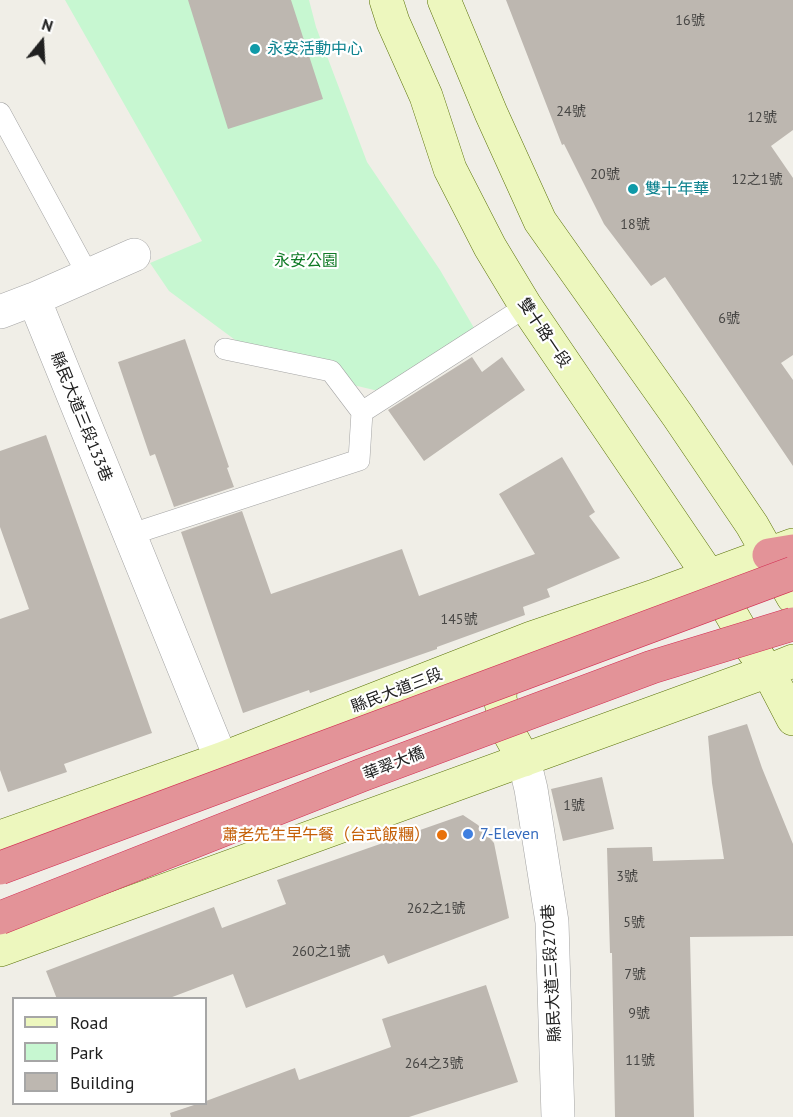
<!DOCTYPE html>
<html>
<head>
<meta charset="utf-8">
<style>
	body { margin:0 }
	#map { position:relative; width:793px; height:1117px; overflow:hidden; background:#f0eee7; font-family:"PT Sans",sans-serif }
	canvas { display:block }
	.legend { position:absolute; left:12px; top:997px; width:195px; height:108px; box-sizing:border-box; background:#fff; border:2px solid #a6a6a6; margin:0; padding:8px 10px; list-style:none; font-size:18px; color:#202020 }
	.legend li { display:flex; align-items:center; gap:12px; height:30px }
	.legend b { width:30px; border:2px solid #a6a6a6 }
	.north { position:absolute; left:12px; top:12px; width:60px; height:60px; -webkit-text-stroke:4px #fff; paint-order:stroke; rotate:18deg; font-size:16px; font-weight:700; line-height:24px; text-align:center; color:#202020 }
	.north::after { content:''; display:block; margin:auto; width:21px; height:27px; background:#202020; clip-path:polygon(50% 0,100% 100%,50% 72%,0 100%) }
</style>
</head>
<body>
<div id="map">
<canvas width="793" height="1117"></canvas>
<ul class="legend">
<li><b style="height:8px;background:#edf7be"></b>Road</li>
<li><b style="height:16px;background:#c7f7d1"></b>Park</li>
<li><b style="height:16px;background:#bdb7b0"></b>Building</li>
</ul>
<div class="north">N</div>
</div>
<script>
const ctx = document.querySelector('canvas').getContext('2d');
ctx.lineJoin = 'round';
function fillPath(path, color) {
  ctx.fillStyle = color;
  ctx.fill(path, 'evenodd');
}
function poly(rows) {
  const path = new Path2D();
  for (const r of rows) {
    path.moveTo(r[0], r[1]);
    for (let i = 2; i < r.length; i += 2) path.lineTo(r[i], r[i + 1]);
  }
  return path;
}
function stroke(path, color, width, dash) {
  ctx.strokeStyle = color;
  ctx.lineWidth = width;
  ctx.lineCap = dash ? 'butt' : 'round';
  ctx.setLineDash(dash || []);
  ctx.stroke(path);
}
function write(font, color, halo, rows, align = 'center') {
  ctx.font = font + ' "PT Sans","Noto Sans TC",sans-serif';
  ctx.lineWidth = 4.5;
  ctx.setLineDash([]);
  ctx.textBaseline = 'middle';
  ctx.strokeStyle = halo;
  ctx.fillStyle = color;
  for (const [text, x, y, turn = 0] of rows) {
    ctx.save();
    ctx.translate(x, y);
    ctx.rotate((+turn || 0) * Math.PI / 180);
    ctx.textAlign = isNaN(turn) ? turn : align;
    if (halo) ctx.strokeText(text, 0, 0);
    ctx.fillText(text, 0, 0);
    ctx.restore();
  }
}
fillPath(poly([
	[65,0,309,0,316,27,367,162,440,270,477,333,391,394,269,365,169,291,150,263,202,241]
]), '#c7f7d1');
fillPath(poly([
	[188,0,291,0,323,99,228,129],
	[506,0,793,0,793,130,771,146,793,178,793,355,781,363,793,380,793,466,665,277,651,286,604,224,564,144,562,145],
	[185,339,229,467,227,468,234,487,174,507,155,454,150,456,118,362],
	[472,357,482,372,502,357,525,390,424,461,388,410],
	[46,435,152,733,64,764,67,772,8,792,0,770,0,619,29,609,0,527,0,451],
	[562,457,595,512,589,516,620,558,547,589,550,597,523,607,525,615,437,647,437,649,310,693,309,690,243,713,181,532,242,511,271,594,402,549,419,596,535,554,499,494],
	[747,724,762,768,793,844,793,936,690,937,694,1117,615,1117,612,953,610,953,607,848,652,847,653,861,724,859,712,783,708,736],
	[602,777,614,829,563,841,551,789],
	[463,815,478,825,494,843,509,918,388,964,384,955,246,1008,233,974,167,999,57,999,46,971,214,907,222,928,286,904,277,880],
	[486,985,518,1082,409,1117,171,1117,170,1113,197,1104,206,1104,206,1101,295,1068,299,1080,391,1047,382,1019]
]), '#bdb7b0');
const lane = poly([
	[0,113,88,275],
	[362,412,516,313,525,305],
	[129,535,359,460,362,412,331,371,225,349]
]);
const street = poly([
	[34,299,221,759],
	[0,312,34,299,134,255],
	[524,760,531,789,552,922,558,1117]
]);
const secondary = poly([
	[386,0,393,22,426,96,450,169,490,247,525,305,709,576,748,643,768,671,793,719],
	[444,0,491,113,540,221,678,416,752,525,793,597],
	[511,658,501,668,500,699,509,733,524,760],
	[0,837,221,759,531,638,657,595,793,545],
	[0,950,768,671,793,661]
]);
const highway = poly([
	[769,555,793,551]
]);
stroke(lane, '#a4a4a4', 22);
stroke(street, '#a4a4a4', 34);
stroke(secondary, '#5b730a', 34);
stroke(highway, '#d32f53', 34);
stroke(lane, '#fff', 21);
stroke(street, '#fff', 33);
stroke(secondary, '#edf7be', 33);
stroke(highway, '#e39398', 33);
const highwayBridge = poly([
	[0,868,793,573],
	[0,918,362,775,652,667,793,624]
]);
stroke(highwayBridge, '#d32f53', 34, []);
stroke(highwayBridge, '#e39398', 33);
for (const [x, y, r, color] of [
	[255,49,6,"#0f9aa8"],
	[633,189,6,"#0f9aa8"],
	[468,834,6,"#3f7fe0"],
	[442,835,6,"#e8710a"]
]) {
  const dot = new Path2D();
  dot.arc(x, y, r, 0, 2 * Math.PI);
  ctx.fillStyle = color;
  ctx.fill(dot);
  stroke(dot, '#fff', 2);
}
write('14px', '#474644', null, [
	["16號",690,21],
	["24號",571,112],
	["12號",762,118],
	["20號",605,175],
	["12之1號",757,180],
	["18號",635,225],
	["6號",729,319],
	["145號",459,620],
	["1號",574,806],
	["3號",627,877],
	["262之1號",436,909],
	["5號",634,923],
	["260之1號",321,952],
	["7號",635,975],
	["9號",639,1014],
	["11號",640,1061],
	["264之3號",434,1064]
]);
write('16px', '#0d838f', '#fff', [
	["永安活動中心",267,49],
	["雙十年華",645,189]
], 'left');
write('16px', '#117b27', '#fff', [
	["永安公園",306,261]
]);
write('16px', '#202020', '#fff', [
	["雙十路一段",544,333,56],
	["縣民大道三段133巷",81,417,68],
	["縣民大道三段",397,691,-21],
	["華翠大橋",394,764,-21],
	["縣民大道三段270巷",552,973,-93]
]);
write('16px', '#366cbe', '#fff', [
	["7-Eleven",480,834]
], 'left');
write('16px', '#c56008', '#fff', [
	["蕭老先生早午餐（台式飯糰）",430,835]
], 'right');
</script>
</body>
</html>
